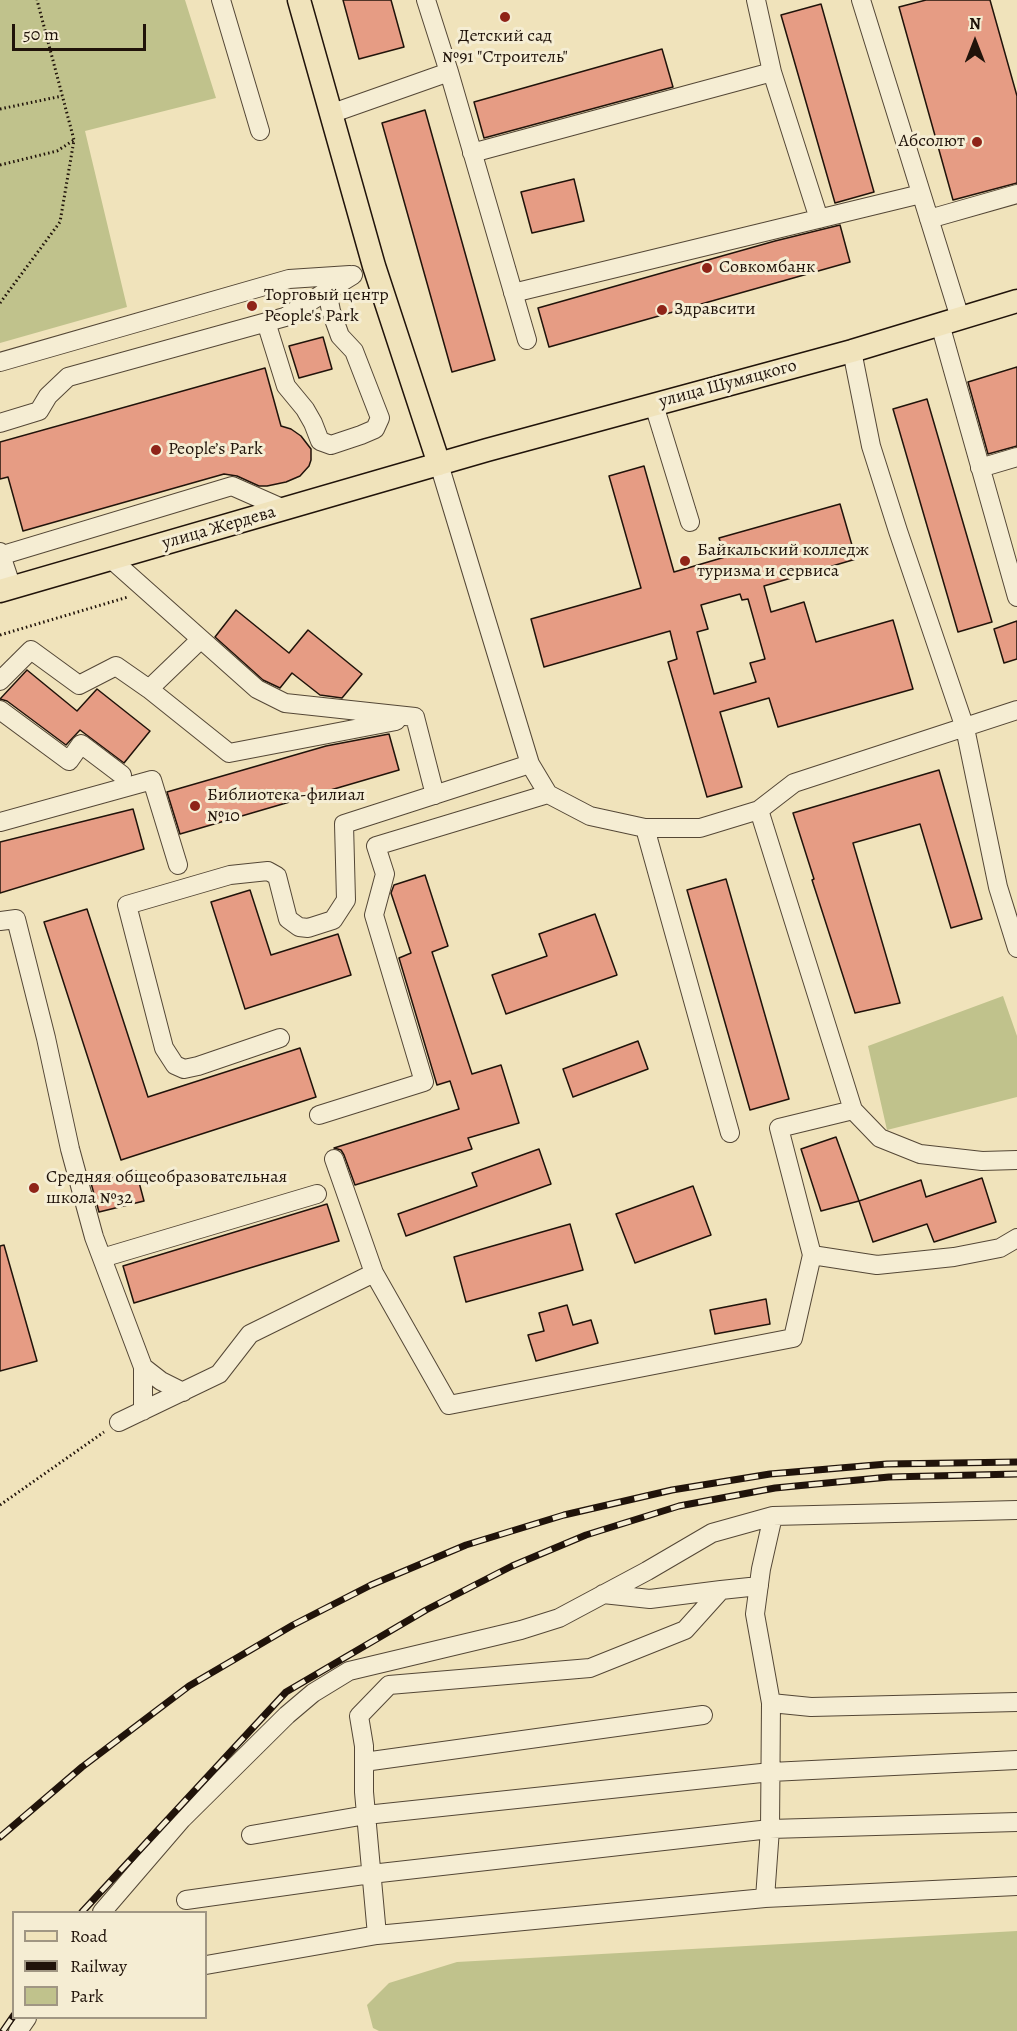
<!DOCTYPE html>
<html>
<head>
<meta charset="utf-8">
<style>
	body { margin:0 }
	#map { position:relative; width:1017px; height:2031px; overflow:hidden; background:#f0e3bb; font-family:Alegreya,serif }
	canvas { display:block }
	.legend { position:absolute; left:12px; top:1911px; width:195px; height:108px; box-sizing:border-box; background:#f5edd3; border:2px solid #a09683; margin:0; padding:8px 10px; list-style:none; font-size:18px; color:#20130a }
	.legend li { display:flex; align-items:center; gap:12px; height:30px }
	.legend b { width:30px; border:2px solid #a09683 }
	.north { position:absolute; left:945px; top:12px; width:60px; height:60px; -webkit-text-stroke:4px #f5edd3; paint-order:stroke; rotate:0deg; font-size:16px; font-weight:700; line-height:24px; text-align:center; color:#20130a }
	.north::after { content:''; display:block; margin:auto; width:21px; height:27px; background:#20130a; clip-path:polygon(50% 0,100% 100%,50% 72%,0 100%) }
	.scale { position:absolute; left:12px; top:24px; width:134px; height:27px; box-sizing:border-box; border:3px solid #20130a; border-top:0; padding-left:8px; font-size:18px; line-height:21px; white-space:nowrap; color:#20130a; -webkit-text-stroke:4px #f5edd3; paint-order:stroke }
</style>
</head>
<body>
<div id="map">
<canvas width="1017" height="2031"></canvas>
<ul class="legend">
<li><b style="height:8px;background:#f0e3bb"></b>Road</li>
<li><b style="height:8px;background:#20130a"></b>Railway</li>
<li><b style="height:16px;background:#c0c28c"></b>Park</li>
</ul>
<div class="north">N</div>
<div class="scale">50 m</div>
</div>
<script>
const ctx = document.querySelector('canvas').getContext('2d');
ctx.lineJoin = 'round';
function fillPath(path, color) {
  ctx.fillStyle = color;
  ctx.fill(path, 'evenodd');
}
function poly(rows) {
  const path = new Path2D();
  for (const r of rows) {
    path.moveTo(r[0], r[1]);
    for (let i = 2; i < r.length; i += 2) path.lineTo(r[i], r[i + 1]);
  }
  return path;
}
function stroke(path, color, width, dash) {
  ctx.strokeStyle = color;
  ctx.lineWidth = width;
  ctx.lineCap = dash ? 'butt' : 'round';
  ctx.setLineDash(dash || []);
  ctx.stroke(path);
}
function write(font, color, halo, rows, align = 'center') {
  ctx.font = font + ' Alegreya,serif';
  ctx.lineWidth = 6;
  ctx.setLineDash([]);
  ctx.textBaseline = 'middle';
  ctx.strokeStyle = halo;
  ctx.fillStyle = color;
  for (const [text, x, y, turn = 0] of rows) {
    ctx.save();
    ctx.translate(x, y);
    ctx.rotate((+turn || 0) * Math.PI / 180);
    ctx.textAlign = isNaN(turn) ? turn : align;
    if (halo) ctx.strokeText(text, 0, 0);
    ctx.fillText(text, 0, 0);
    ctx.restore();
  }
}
fillPath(poly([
	[0,0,185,0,216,98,85,131,127,307,0,343],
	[1003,996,1017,1036,1017,1097,887,1130,868,1046],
	[1017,1931,1017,2031,379,2031,373,2028,367,2005,389,1983,457,1962]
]), '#c0c28c');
const building = poly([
	[343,0,391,0,404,47,359,59,343,0],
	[926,0,990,0,1017,96,1017,183,953,200,899,7,926,0],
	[821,4,874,192,835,203,781,15,821,4],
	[662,49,673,87,484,138,474,102,662,49],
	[425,110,495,360,452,372,382,123,425,110],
	[574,179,584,221,532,233,521,192,574,179],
	[840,225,850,262,549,347,538,308,775,241,840,225],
	[323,337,332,369,299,378,289,346,323,337],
	[1017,367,1017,446,988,454,968,382,1017,367],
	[265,368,281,426,291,429,301,436,311,449,311,460,309,466,300,476,286,482,267,486,259,486,237,476,224,474,23,531,8,477,0,479,0,442,265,368],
	[927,399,992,622,958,632,893,409,927,399],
	[644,466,674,572,725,557,719,538,840,504,856,559,764,586,771,612,804,602,816,642,893,620,913,689,778,727,769,698,720,712,742,787,707,797,668,662,677,659,670,631,544,667,531,619,641,588,609,476,644,466],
	[740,594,742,600,748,599,765,659,750,663,756,682,714,694,697,632,708,629,701,605,740,594],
	[236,610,289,653,308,630,362,674,342,698,320,695,292,673,280,688,263,680,215,637,236,610],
	[1017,621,1017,659,1004,663,994,629,1017,621],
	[27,670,77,711,97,689,150,731,124,763,80,730,66,745,7,701,0,699,27,670],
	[389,734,399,770,180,834,167,792,326,746,389,734],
	[939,770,982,919,951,928,920,824,853,843,900,1003,855,1013,812,880,814,879,793,813,939,770],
	[133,809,144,849,0,893,0,842,133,809],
	[425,875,448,946,432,952,472,1074,501,1065,519,1123,468,1138,472,1149,355,1185,344,1155,341,1150,334,1148,459,1109,450,1081,437,1085,399,958,411,953,391,893,394,885,425,875],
	[726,879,789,1099,750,1110,687,890,726,879],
	[250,890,271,955,338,934,351,975,245,1009,211,902,250,890],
	[87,909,148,1097,300,1048,316,1097,121,1160,44,922,87,909],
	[595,914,617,975,506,1014,492,975,547,956,539,934,595,914],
	[638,1041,648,1069,573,1097,563,1069,638,1041],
	[836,1137,859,1201,821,1211,801,1149,836,1137],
	[539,1149,551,1184,406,1236,398,1214,477,1186,472,1173,539,1149],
	[136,1171,144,1201,99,1212,91,1183,136,1171],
	[982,1178,996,1222,934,1242,927,1224,873,1242,859,1201,921,1180,926,1197,982,1178],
	[693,1186,711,1235,635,1263,616,1214,693,1186],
	[327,1204,339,1241,134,1303,123,1266,327,1204],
	[570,1224,583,1270,466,1302,454,1257,570,1224],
	[4,1245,37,1361,0,1371,0,1246,4,1245],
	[766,1299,770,1324,715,1334,710,1310,766,1299],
	[567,1305,573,1325,591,1320,598,1343,536,1361,528,1335,544,1331,539,1313,567,1305]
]);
fillPath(building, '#e69c84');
stroke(building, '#20130a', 1.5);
const minor = poly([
	[221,0,260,131],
	[426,0,449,72],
	[756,0,772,72,819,219],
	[861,0,960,318],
	[330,114,449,72,527,340],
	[472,153,772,72],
	[929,219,1017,194],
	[513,293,921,194],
	[266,322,286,386,305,409,313,423,320,441,331,445,361,435,375,429,380,418,354,351,340,336,331,311,327,291],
	[940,324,1017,597],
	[852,351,871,446,898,531,965,728,998,887,1017,948],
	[0,362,289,279,350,275],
	[654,405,690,522],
	[0,423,39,411,48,396,68,377,285,317,353,275],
	[439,464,530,764,548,794,590,816,645,828,700,828,759,810,794,783,1017,710],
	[980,468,1017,457],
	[0,552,12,588],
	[0,556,232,486,284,509],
	[111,559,257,689,285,703,415,717],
	[0,681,31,650,79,685,116,666,149,689,201,639],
	[149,689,229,753,396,721],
	[0,710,69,761,81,744,122,775],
	[415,717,435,795],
	[0,822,152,780,178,865],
	[645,828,730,1133],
	[0,921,16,919,46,1038,70,1149,94,1237,143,1367,143,1411],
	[280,1038,198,1066,184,1069,175,1065,164,1048,127,905,230,875,268,871,277,876,288,919,299,927,308,928,333,920,346,900,344,824,530,764],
	[853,1110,880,1138,920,1154,982,1161,1017,1160],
	[319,1115,424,1082,374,915,385,874,376,846,548,794],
	[812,1255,877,1265,954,1257,1000,1248,1017,1238],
	[102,1258,317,1194],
	[374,1273,449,1405,793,1338,812,1255,779,1128,853,1110,759,810],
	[143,1367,161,1381,183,1392],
	[119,1422,219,1374,250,1334,374,1273,334,1159],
	[603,1594,650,1599,721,1590],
	[771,1703,811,1707,1017,1702],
	[364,1762,703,1715],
	[251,1835,366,1815,771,1772,1017,1760],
	[765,1898,770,1829,771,1703,755,1614,761,1569,773,1516],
	[186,1900,371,1874,770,1829,1017,1822],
	[102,1912,182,1819,287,1715,313,1693,349,1671,521,1630,559,1618,647,1571,712,1533,773,1516,1017,1510],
	[377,1935,364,1792,364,1746,359,1716,389,1685,590,1668,685,1630,721,1590,759,1586],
	[206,1965,377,1935,765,1898,1017,1886],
	[18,2031,27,2018]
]);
const major = poly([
	[299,0,374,266,439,464],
	[0,591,487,450,852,351,1017,301]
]);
stroke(minor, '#544736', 20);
stroke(major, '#20130a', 25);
stroke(poly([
	[0,109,62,96],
	[0,165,57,151,74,140],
	[0,303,60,222,74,140,37,0],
	[0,635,128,597],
	[0,1505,104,1432]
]), '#20130a', 3, [1.5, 3]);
stroke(minor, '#f5edd3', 18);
stroke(major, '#f0e3bb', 22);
const rail = poly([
	[0,1837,82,1767,189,1686,293,1625,371,1585,466,1545,564,1515,672,1490,770,1474,887,1464,1017,1462],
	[82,1912,286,1692,426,1610,512,1566,586,1535,679,1506,775,1488,889,1477,1017,1474],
	[3,2031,14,2015]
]);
stroke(rail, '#20130a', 7);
stroke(rail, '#f5edd3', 4.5, [14]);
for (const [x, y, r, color] of [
	[505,17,6,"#8f2418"],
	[977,142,6,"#8f2418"],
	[707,268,6,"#8f2418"],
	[252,306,6,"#8f2418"],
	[662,310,6,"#8f2418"],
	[156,450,6,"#8f2418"],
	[685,561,6,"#8f2418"],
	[195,806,6,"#8f2418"],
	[34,1188,6,"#8f2418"]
]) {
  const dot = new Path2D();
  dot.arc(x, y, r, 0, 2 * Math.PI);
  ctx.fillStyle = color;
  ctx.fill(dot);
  stroke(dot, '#f5edd3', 2);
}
write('18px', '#20130a', '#f5edd3', [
	["Детский сад",505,37,"center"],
	["№91 \"Строитель\"",505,58,"center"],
	["Абсолют",965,142,"right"],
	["Совкомбанк",719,268],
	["Торговый центр",264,296],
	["People's Park",264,317],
	["Здравсити",674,310],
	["People’s Park",168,450],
	["Байкальский колледж",697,551],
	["туризма и сервиса",697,572],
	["Библиотека-филиал",207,796],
	["№10",207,817],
	["Средняя общеобразовательная",46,1178],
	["школа №32",46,1199]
], 'left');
write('18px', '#20130a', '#f5edd3', [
	["улица Шумяцкого",728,384,-15],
	["улица Жердева",219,528,-16]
]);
</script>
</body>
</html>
